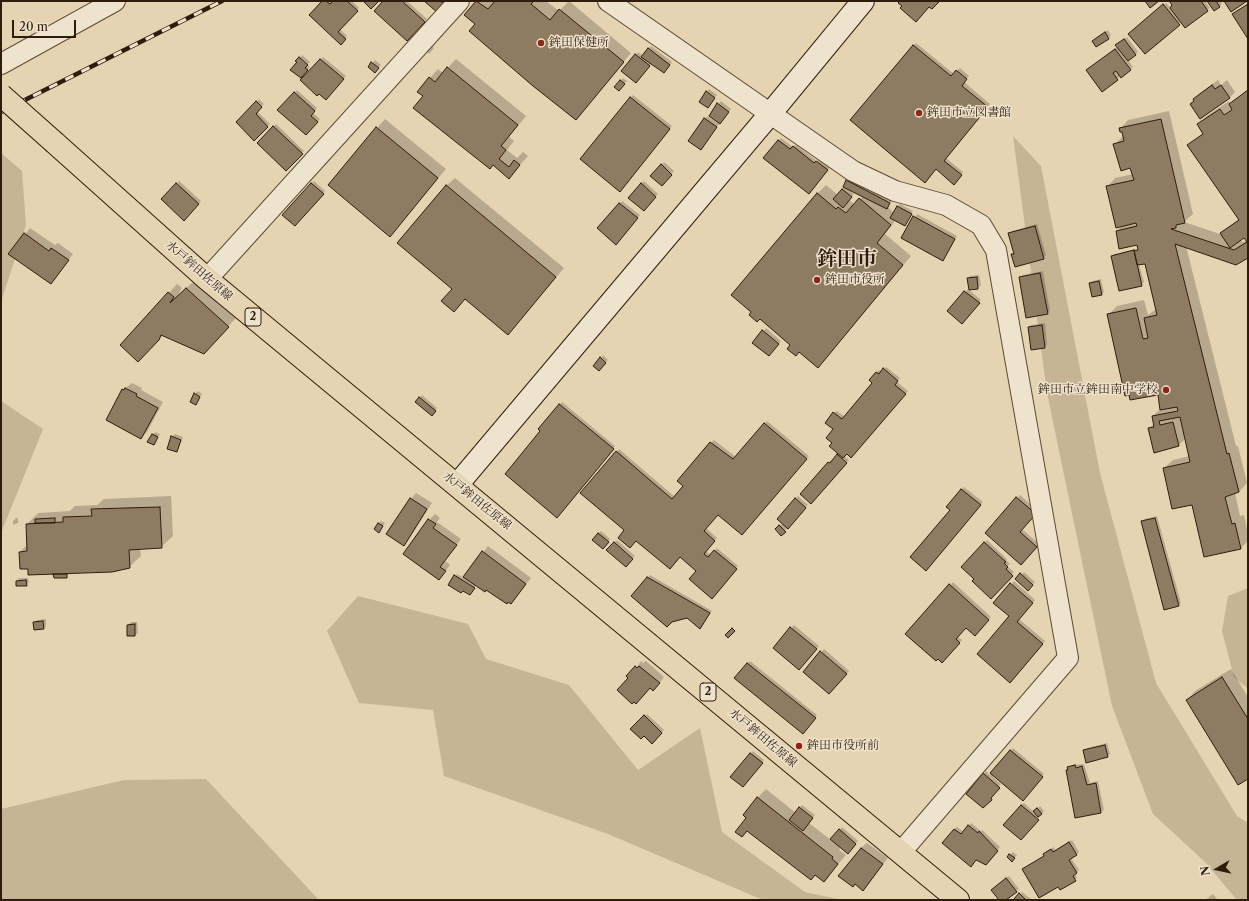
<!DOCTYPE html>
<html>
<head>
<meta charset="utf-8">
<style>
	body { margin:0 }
	#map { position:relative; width:1249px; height:901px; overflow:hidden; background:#e5d4b1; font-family:"Libre Caslon Text",serif }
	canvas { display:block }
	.frame { position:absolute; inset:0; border:2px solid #2f1c0d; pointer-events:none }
	.north { position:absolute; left:1197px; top:849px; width:40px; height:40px; -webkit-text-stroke:3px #eee3cc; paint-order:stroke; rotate:261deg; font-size:11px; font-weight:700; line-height:16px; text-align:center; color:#2f1c0d }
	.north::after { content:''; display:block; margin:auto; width:14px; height:18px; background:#2f1c0d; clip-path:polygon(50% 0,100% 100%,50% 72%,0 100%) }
	.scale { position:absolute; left:12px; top:20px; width:64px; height:18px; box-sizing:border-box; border:2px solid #2f1c0d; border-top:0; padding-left:5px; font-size:12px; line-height:14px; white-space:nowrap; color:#2f1c0d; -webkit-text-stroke:3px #eee3cc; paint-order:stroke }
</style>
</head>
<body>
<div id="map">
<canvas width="1249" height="901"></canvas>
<div class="frame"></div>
<div class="north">N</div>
<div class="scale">20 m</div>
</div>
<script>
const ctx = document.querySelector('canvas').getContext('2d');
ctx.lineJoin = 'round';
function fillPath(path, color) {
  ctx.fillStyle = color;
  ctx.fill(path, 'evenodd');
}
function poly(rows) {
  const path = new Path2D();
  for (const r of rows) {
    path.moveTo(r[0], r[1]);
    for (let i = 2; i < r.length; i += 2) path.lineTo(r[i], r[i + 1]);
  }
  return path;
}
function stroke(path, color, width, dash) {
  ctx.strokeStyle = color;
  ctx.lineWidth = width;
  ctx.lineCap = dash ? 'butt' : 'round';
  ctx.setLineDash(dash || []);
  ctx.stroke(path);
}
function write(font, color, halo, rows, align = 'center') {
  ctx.font = font + ' "Libre Caslon Text","Noto Serif JP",serif';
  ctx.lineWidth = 3;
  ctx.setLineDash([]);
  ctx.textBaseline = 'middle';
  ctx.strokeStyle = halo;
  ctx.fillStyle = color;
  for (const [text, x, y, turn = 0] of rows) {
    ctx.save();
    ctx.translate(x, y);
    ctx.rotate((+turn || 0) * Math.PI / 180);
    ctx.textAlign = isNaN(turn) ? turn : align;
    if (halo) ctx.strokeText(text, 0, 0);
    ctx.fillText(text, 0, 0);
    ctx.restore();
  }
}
fillPath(poly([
	[1013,136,1041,166,1100,473,1156,683,1237,816,1248,823,1248,900,1237,900,1205,862,1153,814,1112,706,1047,393],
	[1,153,22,171,26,225,1,302],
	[1,401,43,429,1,533],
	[1248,588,1248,689,1234,677,1222,631,1228,596],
	[358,596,468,624,486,659,569,685,638,770,700,728,722,832,805,892,843,900,763,900,608,834,444,776,433,710,359,703,327,631],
	[206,779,319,900,1,900,1,809,124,780]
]), '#c6b595');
fillPath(poly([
	[324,1,352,1,359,8,340,29,347,36,341,43],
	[384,1,407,1,427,19,407,40],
	[477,1,546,1,559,11,569,1,631,53,576,118,465,15],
	[1170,1,1205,1,1210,8,1181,22,1145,53,1132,31,1166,3,1171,8,1173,5],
	[1208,1,1220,1,1222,4,1214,10],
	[1108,30,1111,36,1096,46,1093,41],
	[1127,37,1138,52,1128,60,1133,67,1102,90,1090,68,1118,47,1119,43],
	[916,43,954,74,960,68,969,76,964,82,990,104,946,158,963,172,957,181,851,120],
	[432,46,434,48,429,54,427,52],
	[651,46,672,62,667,69,652,63,638,79,636,55,638,52,643,56],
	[302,55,310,62,307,65,310,67,301,76,297,61],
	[323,57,346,76,326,99,301,80],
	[456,59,526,116,509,137,514,141,507,150,517,158,523,152,528,156,509,177,418,91,438,69,443,73],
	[375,60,381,65,375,72,369,67],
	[623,78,627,81,619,90,615,87],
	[1218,80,1221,85,1227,80,1235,92,1229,98,1195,101,1194,99,1200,93],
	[709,89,717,95,710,104,707,92],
	[1248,89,1248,256,1186,246,1236,446,1238,446,1247,483,1239,492,1235,493,1240,516,1244,515,1248,534,1248,541,1241,548,1193,503,1164,468,1173,460,1190,456,1186,438,1179,445,1149,428,1154,424,1153,416,1161,408,1158,394,1108,315,1117,306,1144,300,1148,315,1156,309,1145,262,1139,264,1144,282,1141,285,1112,256,1114,254,1136,249,1136,250,1139,247,1138,244,1117,231,1123,225,1107,187,1115,178,1133,174,1131,166,1115,144,1124,135,1120,129,1128,120,1169,111,1193,214,1184,222,1220,234,1239,219,1189,145,1204,132,1199,124,1207,116,1229,101,1230,104],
	[1244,237,1247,240,1243,242,1239,240],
	[297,90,317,108,313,113,320,119,306,134,279,110],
	[633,95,672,126,622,188,581,159],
	[259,99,264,104,257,111,270,124,254,139,237,122],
	[721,101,731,109,723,120,710,115],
	[707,116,719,124,703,146,690,141],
	[385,119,446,169,390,235,377,128],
	[276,124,304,151,286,169,258,143],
	[781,138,793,147,796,145,817,161,819,159,830,167,812,190,765,158],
	[664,162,674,171,662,185,652,176],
	[455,178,564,268,508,334,465,299,454,310,446,186],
	[850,178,892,200,888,207,894,213,900,204,913,211,905,225,896,220,885,234,911,256,818,367,791,345,817,194,826,185,838,195],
	[848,189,863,196,855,205,849,200,854,194],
	[179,181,201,201,184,219,162,199],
	[314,181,325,191,295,225,284,215],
	[644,181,658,194,646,207,641,184],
	[622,201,640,215,618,241,598,228],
	[917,214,957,236,943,260,903,238],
	[1037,224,1046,255,1043,258,1012,255,1015,252,1010,233,1012,231],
	[30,228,55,245,58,243,73,254,51,283,10,254],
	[1043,271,1050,311,1047,313,1020,277,1023,275],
	[979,275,981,285,978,288,969,289,968,279,970,276],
	[1101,279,1104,292,1101,295,1090,283,1093,281],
	[195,280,236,318,212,344,163,335,138,360,169,293,177,284,182,288,176,298],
	[968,289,981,300,965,320,949,311],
	[1045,323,1047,344,1045,347,1031,349,1029,327,1031,325],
	[766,328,781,341,771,353,753,343],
	[603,355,608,360,599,370,601,358],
	[886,367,900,378,897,382,908,391,854,454,847,453,845,456,849,460,811,502,829,463,831,460,833,461,839,454,833,443,834,413,837,411,845,417,874,382,870,380,879,370,882,372],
	[132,383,142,388,141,390,163,402,147,432,141,438,123,390],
	[198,391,202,394,195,404,195,394],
	[422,395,437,408,434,412,416,402],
	[562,402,615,446,559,514,542,431,539,429],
	[767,421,809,456,744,531,718,514,706,528,717,538,706,551,711,555,717,548,738,566,714,595,697,571,680,556,625,530,617,452,619,449,675,497,684,486,678,481,714,440,736,457],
	[155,432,160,434,154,444,149,441],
	[175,434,183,437,177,451,172,437],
	[964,487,983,502,928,567,951,510,948,507],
	[416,493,432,503,409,539,404,544,411,499],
	[1020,495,1038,511,1022,529,1039,544,1024,561,986,533],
	[171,496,173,536,161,547,140,548,141,556,129,567,69,573,66,577,55,577,56,573,29,568,20,552,28,544,27,524,38,513,70,511,75,506,97,505,104,499],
	[798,496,808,505,781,535,776,529,783,523,778,519],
	[435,514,440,518,437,522,461,539,445,561,450,565,439,579,429,520],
	[1157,516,1181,603,1178,606,1142,522,1145,519],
	[16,518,18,518,18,523,13,525,13,521],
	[381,521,385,523,379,532,375,529],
	[601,531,610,539,603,548,593,539],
	[617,540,635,556,626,565,608,550],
	[987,540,1007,559,1006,560,1010,564,1007,566,1014,572,991,598,962,567],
	[488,546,531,578,511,603,476,585,472,592,454,576,457,574,464,578],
	[1024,572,1035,582,1028,590,1017,579],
	[650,575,712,611,700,628,648,578],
	[19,578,28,578,29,582,26,585,17,581],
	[1014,581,1035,600,1019,619,1045,641,1013,679,1010,616,995,603],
	[953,582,991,617,975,634,966,626,957,636,962,640,942,662,906,634],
	[46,619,46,626,44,628,34,623,37,620],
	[131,622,137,622,138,633,135,635,128,635,128,625],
	[794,625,819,646,802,666,774,648],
	[824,649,849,671,832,691,804,672],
	[641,661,643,663,646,661,664,677,659,684,650,687,634,701,630,677],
	[750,661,817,715,805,730,736,678],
	[1231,669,1248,697,1248,778,1187,700,1195,691],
	[647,714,664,730,652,742,644,734,632,729],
	[1107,743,1110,754,1107,756,1084,751,1087,748],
	[1013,748,1044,774,1025,797,994,776,993,777,1001,784,983,807,984,774,986,771,990,775],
	[753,751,764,760,745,783,732,776],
	[1084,764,1090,783,1098,781,1104,810,1101,812,1076,817,1067,771,1071,765],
	[766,789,796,813,802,805,815,815,809,823,831,840,842,827,858,841,848,853,841,847,839,850,846,855,824,881,748,830,742,836,748,817,757,798],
	[1024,803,1034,812,1040,806,1044,811,1024,837,1021,805],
	[971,823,981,831,982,830,1000,847,989,861,954,829,957,827,964,832],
	[1072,840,1079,852,1071,858,1079,870,1075,874,1077,878,1075,880,1058,885,1023,869,1045,855,1047,851,1054,847,1055,850],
	[867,843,888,858,868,884,861,848],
	[1013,852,1017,855,1012,861,1008,857],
	[1009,876,1019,889,1004,900,1000,900,995,887],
	[1022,892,1032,900,1014,900],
	[1213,894,1218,900,1205,900]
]), '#0003');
const building = poly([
	[322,1,326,1,330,4,333,1,347,1,358,11,338,32,346,39,341,45,309,15,322,1],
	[363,1,379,1,371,9,363,1],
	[383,1,402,1,425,22,407,41,374,11,383,1],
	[424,1,440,1,444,4,437,12,424,1],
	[476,1,488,9,495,1,534,1,531,4,550,20,559,9,624,62,576,120,533,86,469,31,475,24,464,15,476,1],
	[900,1,940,1,932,9,929,7,916,22,900,8,902,6,898,3,900,1],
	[1145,1,1159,1,1150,8,1145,1],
	[1169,1,1201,1,1208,11,1185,28,1170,8,1172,5,1169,1],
	[1207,1,1216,1,1220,7,1214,11,1207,1],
	[1224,1,1247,1,1231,12,1224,1],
	[1163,4,1180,25,1145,54,1128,34,1163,4],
	[1248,4,1248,39,1232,14,1248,4],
	[1105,32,1109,39,1096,47,1092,41,1105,32],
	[1124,39,1136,55,1128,61,1115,45,1124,39],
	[913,45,951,76,956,70,967,79,962,86,988,107,944,161,962,175,954,185,936,169,925,183,850,120,913,45],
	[648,48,670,65,664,73,641,57,648,48],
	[1115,49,1131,70,1121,78,1116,71,1113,73,1118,80,1102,92,1086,70,1115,49],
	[635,54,650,66,636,83,621,71,635,54],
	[299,57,308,65,305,68,308,70,301,78,290,70,297,62,295,61,299,57],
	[320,59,344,79,326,100,319,94,317,96,300,80,320,59],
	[371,62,379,68,375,73,368,67,371,62],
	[447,67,518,125,501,146,506,150,499,159,509,167,514,160,520,165,509,179,493,165,490,169,413,108,423,96,417,92,429,77,435,82,447,67],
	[620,80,625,84,619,91,614,87,620,80],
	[1212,85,1215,89,1221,85,1230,98,1200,119,1190,104,1194,101,1193,99,1212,85],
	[1248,90,1248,258,1236,265,1175,244,1227,454,1229,453,1239,492,1225,497,1232,524,1235,523,1241,549,1204,557,1192,505,1172,509,1163,468,1190,462,1180,417,1159,421,1160,425,1173,422,1179,446,1154,453,1148,428,1154,427,1152,416,1178,411,1177,407,1160,410,1158,395,1130,400,1129,395,1125,396,1107,314,1136,308,1143,339,1148,338,1144,318,1157,315,1145,264,1137,265,1134,251,1138,250,1137,245,1119,249,1116,231,1137,226,1136,223,1116,228,1106,186,1134,180,1130,168,1121,171,1113,144,1124,141,1122,132,1120,132,1119,128,1161,119,1185,223,1176,225,1176,228,1171,229,1234,250,1247,242,1244,238,1230,248,1220,233,1239,220,1187,145,1203,134,1197,124,1220,109,1224,115,1232,110,1229,104,1248,90],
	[706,91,715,98,708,108,699,102,706,91],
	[294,92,315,111,311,116,318,122,306,135,277,110,294,92],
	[630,97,670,129,620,192,580,159,630,97],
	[256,101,262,107,256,114,268,127,254,141,236,122,256,101],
	[717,103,729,112,720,124,709,116,717,103],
	[704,118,717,127,701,150,688,141,704,118],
	[273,126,303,154,286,171,257,143,273,126],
	[376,127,438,178,390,237,328,185,376,127],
	[778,140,790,149,793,146,814,163,816,161,828,170,809,194,763,158,778,140],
	[661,164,672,175,662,186,650,176,661,164],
	[846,180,890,203,887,209,843,187,846,180],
	[176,183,199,204,184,221,161,199,176,183],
	[311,183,324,194,295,226,282,215,311,183],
	[641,183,656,197,644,211,628,198,641,183],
	[446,185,556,277,508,335,465,299,454,312,441,301,452,289,397,243,446,185],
	[842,189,852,197,843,208,833,199,842,189],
	[817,193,836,209,838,207,846,213,859,198,891,225,877,243,903,265,818,368,799,352,796,356,787,349,790,345,760,319,757,322,749,315,751,312,731,295,817,193],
	[619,203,638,218,616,245,597,228,619,203],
	[897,206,912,214,905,226,890,218,897,206],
	[913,216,955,239,943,261,901,238,913,216],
	[1035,226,1044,259,1015,267,1011,254,1014,254,1008,233,1035,226],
	[24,233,49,251,51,248,69,260,51,284,8,254,24,233],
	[1134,250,1142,286,1119,291,1111,256,1134,250],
	[1040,273,1048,314,1026,318,1019,277,1040,273],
	[977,277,978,289,969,290,967,278,977,277],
	[1099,281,1102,295,1092,297,1089,283,1099,281],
	[186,288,229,327,204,354,161,335,159,340,138,362,120,345,168,292,174,297,170,303,186,288],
	[964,291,980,303,962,324,947,311,964,291],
	[1042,325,1045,348,1031,350,1028,327,1042,325],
	[762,330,779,344,769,356,752,343,762,330],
	[600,357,606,363,599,371,593,366,600,357],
	[883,368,898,381,895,385,906,394,851,458,847,454,843,458,829,446,832,443,826,438,833,429,825,423,833,412,842,419,872,383,869,380,876,372,879,374,883,368],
	[125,388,137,394,136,396,158,408,141,439,106,420,122,389,124,390,125,388],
	[194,393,200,397,196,405,190,402,194,393],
	[419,397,436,411,432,416,415,402,419,397],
	[559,404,614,449,557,518,505,474,540,431,538,429,559,404],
	[764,423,807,459,742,535,718,515,704,531,715,541,704,554,708,557,714,550,737,569,712,599,689,579,696,571,680,557,670,569,636,541,630,548,618,538,624,530,580,493,616,451,672,499,683,486,677,481,710,442,733,459,764,423],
	[152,434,158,437,154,445,147,442,152,434],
	[171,436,181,440,177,452,167,449,171,436],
	[837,454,847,463,811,504,800,494,828,462,830,463,837,454],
	[961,489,981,505,926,571,910,557,950,510,946,507,961,489],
	[1016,497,1036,514,1020,532,1037,547,1021,565,985,533,1016,497],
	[410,498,427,509,404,546,386,534,410,498],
	[795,498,806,508,788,529,777,519,795,498],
	[160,507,162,548,129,550,130,568,112,572,28,575,28,569,20,569,19,552,27,551,26,524,63,522,63,517,92,516,91,509,160,507],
	[55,518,55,523,35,523,35,519,55,518],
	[1155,518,1179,606,1164,610,1141,521,1155,518],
	[428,519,436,524,433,528,457,545,440,567,446,571,439,580,403,554,428,519],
	[378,523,383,526,379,533,374,529,378,523],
	[779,525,786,532,781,536,775,529,779,525],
	[598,533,609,542,603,549,592,540,598,533],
	[614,542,633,559,626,567,606,550,614,542],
	[984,542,1006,562,1004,563,1008,567,1006,569,1013,576,991,599,972,581,974,579,961,567,984,542],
	[482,551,526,584,511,604,508,602,507,604,486,590,485,592,463,577,482,551],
	[1020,573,1033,585,1028,591,1015,579,1020,573],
	[53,574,67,574,67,578,54,578,53,574],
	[454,575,475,588,470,595,463,591,461,593,448,585,454,575],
	[647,577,710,613,700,629,687,618,672,622,667,627,631,596,647,577],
	[26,580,27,586,16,586,16,581,26,580],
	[1010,583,1033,603,1017,622,1043,644,1010,683,977,654,1009,616,993,603,1010,583],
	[949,584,989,620,975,636,966,628,956,639,960,643,942,663,938,659,936,661,905,634,949,584],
	[43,621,44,629,34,630,33,622,43,621],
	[135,624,135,636,127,636,127,625,135,624],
	[790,627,817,649,799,670,773,648,790,627],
	[732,628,735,631,728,638,725,635,732,628],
	[820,651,847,674,829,694,803,672,820,651],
	[747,663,816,718,803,734,734,678,747,663],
	[635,666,637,668,639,666,660,683,653,691,650,688,636,704,634,702,632,704,617,690,628,678,626,676,635,666],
	[1222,677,1248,719,1248,779,1238,785,1186,700,1222,677],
	[644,715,662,733,652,744,644,736,641,739,630,729,644,715],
	[1105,745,1108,757,1086,763,1083,750,1105,745],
	[1010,750,1043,777,1023,801,990,773,1010,750],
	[750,753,763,763,743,787,730,777,750,753],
	[1075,765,1076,768,1082,766,1087,785,1096,783,1101,813,1075,818,1066,770,1068,770,1067,767,1075,765],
	[983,773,1000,788,991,798,992,800,983,808,966,794,983,773],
	[757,797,833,857,832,859,838,864,824,882,815,875,811,880,747,831,742,837,735,832,746,818,743,815,757,797],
	[1021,805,1039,820,1021,840,1003,825,1021,805],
	[799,807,813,818,803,831,789,820,799,807],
	[1037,808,1042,814,1038,817,1033,811,1037,808],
	[968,825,978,833,979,831,998,851,986,865,976,860,971,867,942,843,954,829,961,834,968,825],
	[839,829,856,844,848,854,830,839,839,829],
	[1069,842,1077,855,1069,860,1077,873,1073,876,1076,881,1060,890,1058,887,1039,898,1022,869,1044,856,1043,854,1051,849,1053,852,1069,842],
	[861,848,883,864,863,891,855,884,853,887,838,876,861,848],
	[1009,854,1015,858,1012,862,1007,857,1009,854],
	[1006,878,1017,892,1006,900,999,900,991,890,1006,878],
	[1019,893,1026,900,1013,900,1019,893]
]);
fillPath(building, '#8e7c62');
stroke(building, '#2f1c0d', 1);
const street = poly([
	[608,1,853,171,895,191,946,205,981,225,996,250,1068,658,901,852],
	[1,64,115,1],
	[207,279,459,1]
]);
const secondary = poly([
	[457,485,770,114,863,1]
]);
const primary = poly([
	[55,143,207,279,958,900]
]);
stroke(street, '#5c4a36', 22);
stroke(secondary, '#2f1c0d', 24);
stroke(primary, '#2f1c0d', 24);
stroke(street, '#eee3cc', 20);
stroke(secondary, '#eee3cc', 22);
stroke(primary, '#e5d4b1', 22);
const rail = poly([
	[1,112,222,1]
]);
stroke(rail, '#2f1c0d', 4.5);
stroke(rail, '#eee3cc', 3, [9]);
const primaryBridge = poly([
	[1,95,55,143]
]);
stroke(primaryBridge, '#2f1c0d', 24, []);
stroke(primaryBridge, '#e5d4b1', 22);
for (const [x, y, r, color] of [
	[541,43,4,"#8f2418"],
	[919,113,4,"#8f2418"],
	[817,280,4,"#8f2418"],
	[1166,390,4,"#8f2418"],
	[799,746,4,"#8f2418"]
]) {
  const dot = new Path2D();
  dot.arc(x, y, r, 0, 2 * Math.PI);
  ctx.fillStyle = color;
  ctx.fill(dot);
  stroke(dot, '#eee3cc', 1.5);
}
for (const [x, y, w] of [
	[253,317,16],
	[708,692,16]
]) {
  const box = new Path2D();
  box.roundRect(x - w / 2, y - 9, w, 18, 3);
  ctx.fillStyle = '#eee3cc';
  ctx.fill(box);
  stroke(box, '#2f1c0d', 1);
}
write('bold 11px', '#2f1c0d', null, [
	["2",253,317],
	["2",708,692]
]);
write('12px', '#2f1c0d', '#eee3cc', [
	["鉾田保健所",549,43],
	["鉾田市立図書館",927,113],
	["鉾田市役所",825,280],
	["鉾田市立鉾田南中学校",1158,390,"right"],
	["鉾田市役所前",807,746]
], 'left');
write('12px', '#2f1c0d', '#eee3cc', [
	["水戸鉾田佐原線",199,271,41],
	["水戸鉾田佐原線",477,501,39],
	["水戸鉾田佐原線",763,738,40]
]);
write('bold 20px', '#2f1c0d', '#eee3cc', [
	["鉾田市",847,259]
]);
</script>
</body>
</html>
